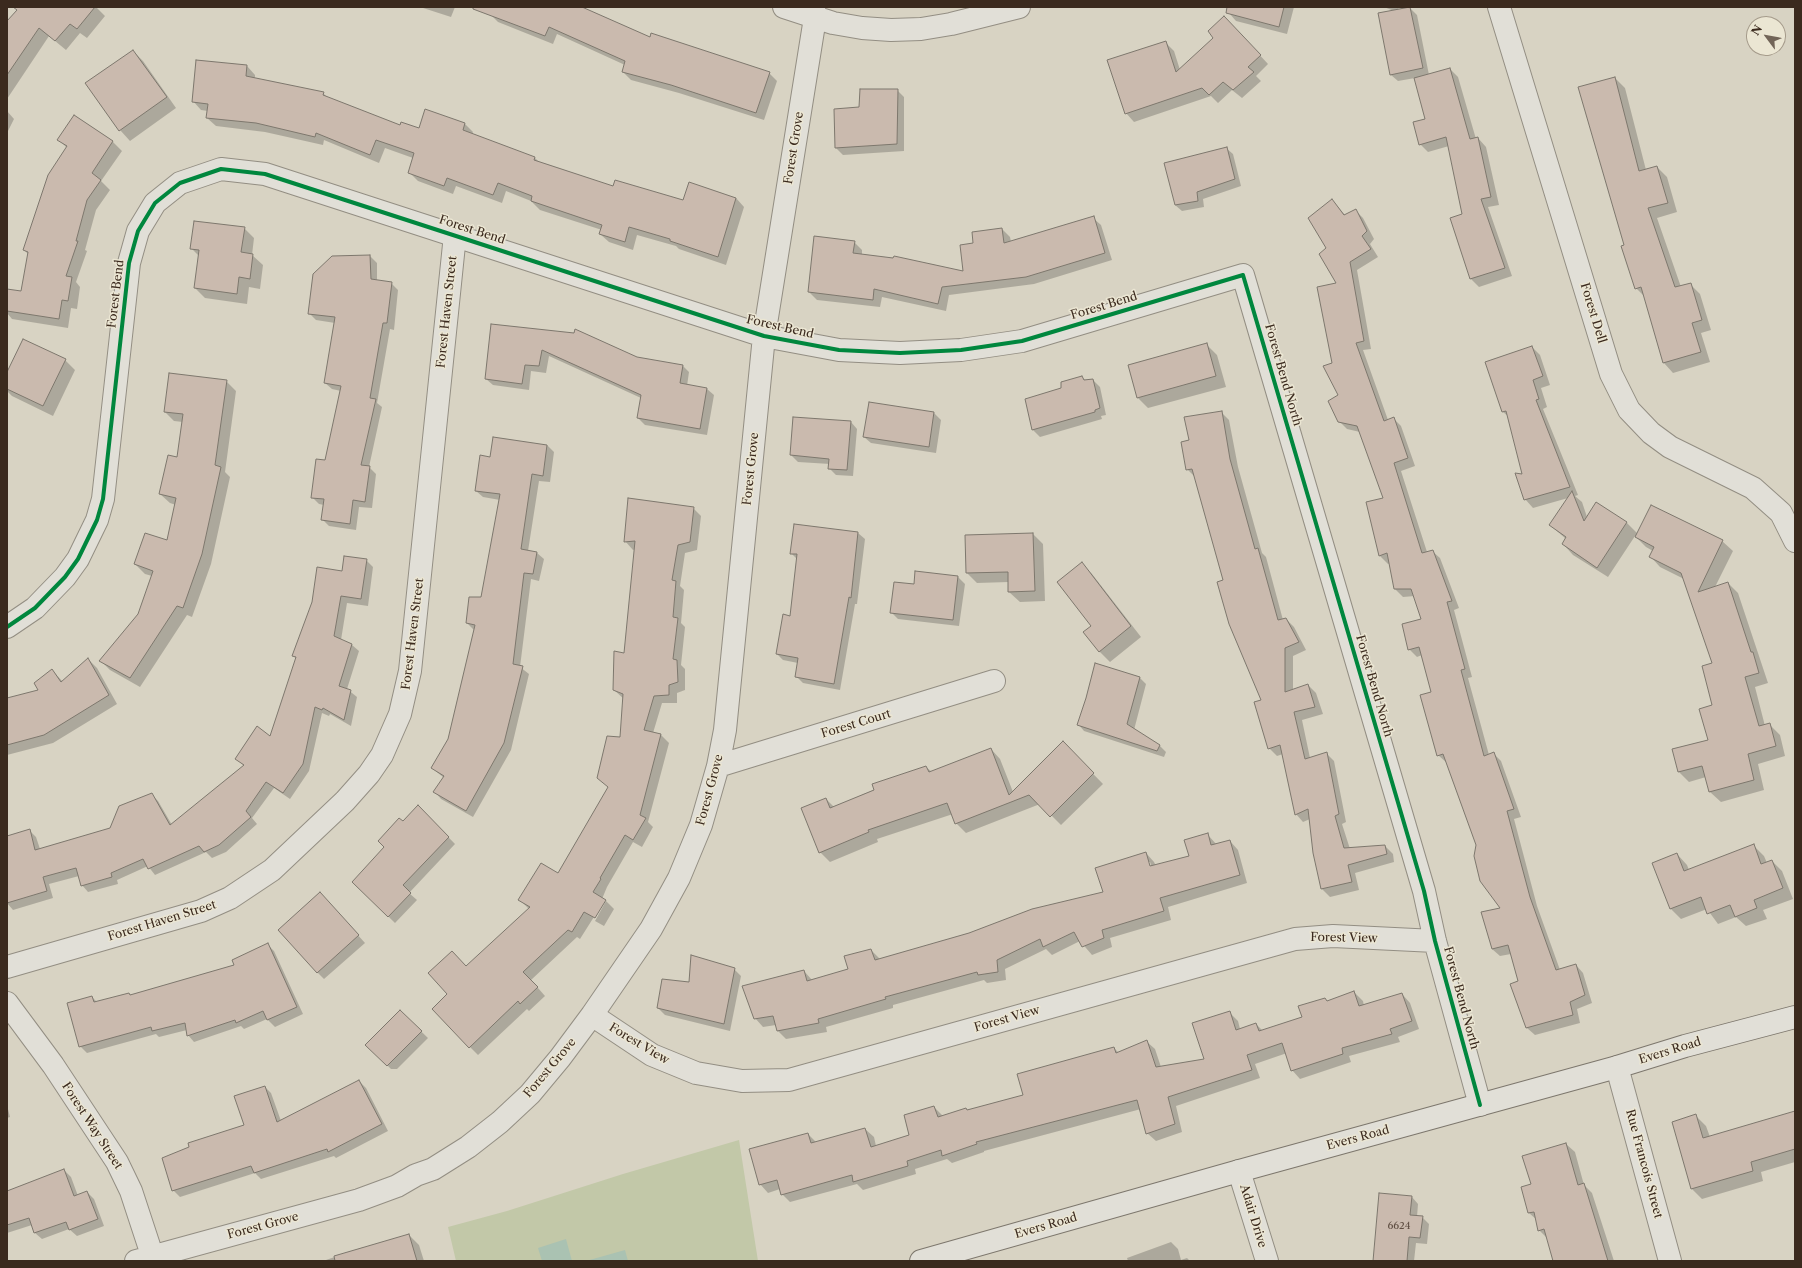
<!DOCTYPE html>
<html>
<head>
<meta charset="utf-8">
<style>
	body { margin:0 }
	#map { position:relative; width:1802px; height:1268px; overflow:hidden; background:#d8d3c3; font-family:"Libre Caslon Text",serif }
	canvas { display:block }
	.frame { position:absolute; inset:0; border:8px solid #3b2a1e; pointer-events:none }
	.north { position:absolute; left:1746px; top:16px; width:40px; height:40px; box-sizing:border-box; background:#ebe6d3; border:1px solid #a59b8b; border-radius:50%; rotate:302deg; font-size:11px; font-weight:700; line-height:16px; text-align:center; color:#3b2a1e }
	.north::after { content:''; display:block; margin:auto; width:14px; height:18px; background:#726558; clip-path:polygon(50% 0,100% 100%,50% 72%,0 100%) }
</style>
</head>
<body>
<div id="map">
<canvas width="1802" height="1268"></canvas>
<div class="frame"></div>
<div class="north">N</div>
</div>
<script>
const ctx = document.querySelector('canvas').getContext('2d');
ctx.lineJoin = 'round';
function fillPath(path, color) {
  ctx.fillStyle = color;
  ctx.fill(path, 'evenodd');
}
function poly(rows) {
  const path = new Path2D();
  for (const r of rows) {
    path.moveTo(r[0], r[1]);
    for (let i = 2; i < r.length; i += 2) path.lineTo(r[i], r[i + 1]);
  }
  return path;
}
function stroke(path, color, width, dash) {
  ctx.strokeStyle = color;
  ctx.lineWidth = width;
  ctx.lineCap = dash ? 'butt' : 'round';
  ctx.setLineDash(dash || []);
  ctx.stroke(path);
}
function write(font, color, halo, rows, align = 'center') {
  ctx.font = font + ' "Libre Caslon Text",serif';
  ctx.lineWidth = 3;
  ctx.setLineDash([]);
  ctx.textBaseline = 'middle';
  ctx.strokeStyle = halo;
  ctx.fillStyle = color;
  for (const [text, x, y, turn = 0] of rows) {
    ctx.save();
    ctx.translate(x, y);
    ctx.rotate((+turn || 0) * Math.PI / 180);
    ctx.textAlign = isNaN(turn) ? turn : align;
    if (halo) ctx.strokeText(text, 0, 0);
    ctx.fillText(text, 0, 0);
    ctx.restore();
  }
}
fillPath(poly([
	[739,1140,758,1261,456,1261,448,1227,507,1211,623,1174]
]), '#c2c8a8');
fillPath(poly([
	[566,1239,572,1261,542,1261,538,1248],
	[625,1250,628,1261,586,1261]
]), '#aac2b2');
fillPath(poly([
	[20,7,96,7,105,16,87,38,80,33,66,50,49,36,7,99,7,23],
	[420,7,455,7,451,17],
	[473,7,580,7,651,38,769,73,777,81,764,120,679,93,631,80,623,72,625,65,557,34,553,44,498,22,490,14],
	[1236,7,1294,7,1287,34,1236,21,1229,13],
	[1384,7,1399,7,1398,10,1410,8,1417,15,1429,75,1450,69,1458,77,1476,139,1478,138,1486,147,1499,205,1488,207,1512,276,1479,287,1471,279,1451,218,1464,215,1449,146,1428,152,1420,144,1426,119,1415,78,1398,81,1391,75,1394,11],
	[1233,26,1268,64,1256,76,1261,81,1242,98,1232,90,1218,103,1211,96,1134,122,1126,113,1165,42,1174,51,1180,70],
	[133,51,143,61,176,108,130,141,120,130],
	[247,66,255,75,255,79,323,93,328,98,400,127,420,129,426,110,465,124,473,132,472,135,535,158,539,162,614,187,684,201,736,198,744,207,726,265,679,249,676,246,637,235,633,250,609,242,600,234,602,230,540,210,531,201,506,191,502,203,456,186,453,194,418,181,409,172,413,158,385,148,379,163,324,140,323,145,265,132,216,126,207,118,208,111,201,110,193,101],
	[1615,78,1625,88,1646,170,1657,167,1667,177,1677,212,1657,218,1681,287,1690,284,1700,294,1711,330,1701,333,1710,362,1673,373,1664,363,1645,297,1636,288,1625,246],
	[897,90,904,97,904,151,843,155,836,148,835,110,860,108],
	[7,111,14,119,7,133],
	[74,116,113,142,122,151,101,181,110,190,96,210,85,250,87,251,76,282,80,287,77,309,71,308,68,328,12,319,7,313,7,290,22,292,28,254,24,250,67,148,59,140],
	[1226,148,1233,154,1241,186,1203,199,1204,207,1182,211,1175,205],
	[1332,200,1345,215,1355,210,1363,218,1374,239,1370,244,1378,257,1357,270,1371,349,1363,350,1388,420,1393,418,1401,426,1415,466,1401,471,1427,552,1432,551,1440,558,1459,608,1454,610,1472,677,1468,678,1489,755,1493,753,1501,761,1521,817,1514,819,1537,906,1560,970,1576,965,1583,973,1592,1003,1577,1009,1580,1023,1535,1035,1527,1028,1519,982,1511,954,1500,956,1492,949,1501,909,1447,763,1438,755,1433,692,1422,655,1417,657,1409,649,1422,619,1415,596,1403,597,1395,589,1390,563,1388,564,1380,556,1367,503,1384,499,1360,432,1347,429,1339,421,1339,395,1333,364,1338,284,1327,248],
	[1093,218,1101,225,1112,260,1034,284,949,295,946,311,882,297,880,307,817,300,809,292,854,242,862,250,862,255,894,259,964,273,975,244,973,233,1002,229,1010,237,1011,242],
	[244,228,254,238,252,255,263,265,260,289,249,287,247,304,205,298,195,288,199,256,191,248],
	[370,256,377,263,377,281,391,283,398,290,394,330,390,329,377,403,382,407,369,467,376,474,372,508,359,507,356,530,329,526,322,519,324,505,319,504,312,497,325,461,341,391,332,389,325,383,335,323,316,320,309,313,332,257],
	[492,325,637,358,683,366,689,372,687,386,707,389,714,395,707,435,645,425,638,418,641,398,549,356,546,373,531,371,529,390,493,385,486,379],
	[1207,345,1217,355,1226,387,1148,408,1138,398],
	[1532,347,1540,355,1550,385,1541,388,1547,407,1543,409,1578,495,1575,496,1582,502,1587,517,1597,503,1627,523,1638,534,1722,541,1733,551,1715,587,1728,583,1738,593,1768,683,1755,687,1765,726,1770,725,1780,735,1785,756,1758,764,1764,790,1721,802,1710,792,1706,777,1689,782,1679,772,1710,740,1714,706,1713,664,1684,579,1660,567,1650,556,1653,551,1646,547,1635,536,1608,577,1573,555,1563,544,1566,539,1550,525,1568,498,1533,508,1525,499,1524,475,1509,417,1503,412],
	[65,360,75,370,53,416,12,396,7,391,7,374],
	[1082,377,1086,381,1093,380,1100,387,1106,415,1101,416,1102,419,1040,437,1033,430,1027,400,1062,389],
	[226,381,236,391,225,472,230,477,211,564,192,617,187,615,140,687,110,670,101,661,139,614,152,576,145,574,135,564,167,541,176,505,170,503,160,494,178,458,183,422,174,421,165,412],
	[869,403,934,413,941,420,936,453,871,443,864,437],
	[1221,412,1229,420,1238,467,1262,553,1266,557,1283,620,1286,619,1294,627,1306,650,1293,656,1293,690,1308,685,1316,693,1323,714,1302,720,1310,758,1326,753,1334,761,1346,822,1342,824,1350,849,1385,846,1393,854,1394,862,1355,873,1359,890,1330,897,1322,889,1314,853,1310,819,1303,822,1296,814,1283,754,1277,756,1269,748,1262,700,1224,581,1195,477,1187,469,1190,441],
	[851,422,857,429,853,476,836,475,829,468,830,464,798,462,791,455],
	[547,445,554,452,550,482,539,481,528,551,537,553,544,559,539,581,531,579,520,667,529,674,511,750,473,817,441,799,435,792,444,778,432,768,449,739,474,630,467,623,482,598,500,500,483,497,476,491,491,458],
	[693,508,701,516,697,550,685,553,680,586,684,590,681,623,685,627,681,665,685,669,685,690,677,693,677,703,662,703,653,733,661,735,669,743,648,822,653,827,642,847,633,842,607,887,602,899,606,901,604,901,580,939,577,937,531,980,545,996,529,1011,527,1009,478,1055,470,1047,448,994,467,968,529,909,520,900,558,875,609,788,621,738,624,699,614,690,625,654,636,549,633,550,625,541],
	[858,533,865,539,857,604,855,604,840,690,803,683,796,676,798,663,783,660,777,654,791,617,797,559,791,553],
	[1033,534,1043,544,1045,601,1020,602,1009,592,1009,582,977,583,967,573],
	[366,560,373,567,368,606,347,603,341,640,352,645,359,651,347,689,357,697,351,726,330,714,329,716,322,713,309,771,290,799,274,788,252,818,257,824,226,852,212,858,206,852,155,875,148,866,117,880,118,884,88,892,82,885,79,876,49,884,53,898,13,910,7,903,7,837,29,830,36,837,40,849,111,829,151,794,158,801,172,825,244,766,236,758,271,737,296,659,293,655,342,572],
	[1082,564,1092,574,1141,637,1110,662,1099,651,1092,626],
	[958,577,965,584,959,626,898,619,891,612,915,585],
	[88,659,97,668,117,704,53,743,7,755,7,699,39,691,52,670,63,682],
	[1139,677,1146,684,1134,730,1159,745,1166,752,1164,757,1084,731,1078,724],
	[1063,743,1103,784,1061,825,1040,804,966,833,956,823,953,814,877,839,878,842,830,862,820,852,826,799,834,807,926,767,932,772,991,749,1000,759,1013,792],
	[418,806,455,844,409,893,417,900,395,923,353,882,386,847,403,822],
	[1208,835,1217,845,1230,841,1238,850,1247,883,1168,907,1171,920,1110,938,1112,947,1092,955,1080,941,1052,955,1046,949,1005,969,1006,980,987,983,984,980,893,1005,893,1008,826,1027,827,1032,786,1039,778,1031,776,1025,763,1027,755,1018,804,971,812,980,849,970,871,950,880,959,969,934,1104,893,1146,853,1154,862,1156,866,1190,856],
	[1148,862,1150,862,1153,871,1151,871],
	[1754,846,1764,856,1767,863,1772,861,1782,871,1793,899,1763,910,1767,919,1746,926,1736,917,1718,924,1707,909,1681,919,1671,909,1677,854,1687,865,1689,870],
	[606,901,614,909,604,926,595,921],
	[330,904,365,943,324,979,317,972],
	[268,945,274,951,303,1014,275,1027,267,1019,244,1029,241,1026,194,1042,188,1035,187,1030,159,1037,156,1034,87,1053,80,1046,92,997,97,1002,129,994,131,995,236,965],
	[734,969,741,976,730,1031,665,1015,658,1008,689,983],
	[1354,992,1363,1001,1364,1006,1402,994,1410,1003,1419,1029,1398,1037,1400,1042,1349,1056,1351,1062,1300,1079,1292,1070,1287,1053,1255,1064,1260,1078,1176,1106,1182,1132,1156,1141,1147,1133,1141,1109,984,1151,984,1152,952,1163,947,1159,915,1169,916,1174,863,1190,857,1184,790,1202,782,1194,780,1189,768,1193,760,1184,808,1134,817,1143,865,1129,874,1137,876,1146,911,1136,934,1107,943,1116,1024,1096,1114,1048,1119,1053,1146,1041,1155,1049,1161,1067,1205,1060,1229,1012,1238,1021,1240,1029,1256,1024,1263,1031,1303,1018,1325,999,1328,1002],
	[400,1011,428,1038,397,1069,391,1069,367,1045],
	[359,1081,366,1088,388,1131,336,1158,334,1156,261,1179,255,1173,180,1197,173,1190,245,1126,265,1087,271,1093,281,1121],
	[7,1105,10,1117,7,1118],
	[1795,1112,1795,1162,1761,1172,1763,1181,1702,1199,1692,1189,1696,1116,1706,1126,1710,1137],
	[1566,1144,1575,1152,1584,1185,1592,1193,1614,1261,1554,1261,1548,1239,1539,1230,1537,1220,1529,1213,1532,1184],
	[64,1170,71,1177,78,1196,87,1192,94,1199,104,1226,77,1236,69,1229,42,1239,35,1233,32,1225,7,1233,7,1191],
	[1412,1197,1418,1204,1417,1217,1422,1217,1429,1224,1427,1244,1416,1243,1414,1261,1374,1261],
	[409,1235,419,1245,424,1261,323,1261,364,1247,365,1248],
	[1171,1242,1178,1249,1181,1260,1187,1258,1190,1261,1128,1261,1127,1258]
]), '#0003');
const building = poly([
	[13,7,95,7,77,29,70,24,55,41,39,28,7,75,7,21,17,10,13,7],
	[473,7,582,7,650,37,651,33,770,72,756,113,671,85,622,72,625,61,549,27,545,36,473,9,473,7],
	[1227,7,1284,7,1279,27,1226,13,1227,7],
	[1410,7,1423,68,1390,75,1378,13,1410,7],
	[1224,16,1261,55,1248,67,1254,72,1233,90,1223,82,1209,95,1202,88,1125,114,1107,60,1166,41,1176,72,1213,38,1208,31,1224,16],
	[133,50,167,97,119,131,85,83,133,50],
	[196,60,247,65,246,76,324,92,323,95,400,125,401,122,419,128,425,109,465,123,463,130,535,157,534,160,613,186,615,180,683,200,689,182,736,198,718,257,670,241,670,239,629,227,625,242,599,234,602,225,531,201,532,196,498,183,493,195,447,178,444,186,408,173,414,153,376,140,370,155,316,133,315,137,256,123,206,118,208,104,192,102,196,60],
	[1450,68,1470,139,1478,137,1491,197,1481,199,1505,268,1470,279,1450,218,1462,214,1446,137,1419,145,1413,122,1425,119,1414,78,1450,68],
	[1615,77,1639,171,1657,166,1668,203,1648,208,1675,287,1691,283,1702,320,1692,323,1701,352,1663,363,1641,287,1635,289,1621,246,1624,245,1578,87,1615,77],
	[860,89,898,89,897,144,835,148,834,109,859,107,860,89],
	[74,115,113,141,92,173,101,180,87,200,76,241,78,241,66,276,72,277,68,301,62,300,59,319,7,311,7,289,21,291,28,252,23,250,48,175,67,146,57,140,74,115],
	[1227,147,1235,179,1197,192,1198,201,1175,205,1164,163,1227,147],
	[1332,199,1344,215,1356,209,1367,231,1362,236,1371,249,1350,262,1364,341,1356,343,1384,421,1394,417,1408,458,1394,463,1422,553,1433,550,1452,601,1447,602,1465,669,1461,670,1484,756,1494,752,1514,809,1507,811,1530,897,1556,970,1576,964,1585,995,1570,1002,1573,1015,1526,1028,1510,984,1518,981,1508,945,1492,949,1481,912,1500,908,1480,881,1474,856,1476,845,1443,754,1437,756,1420,695,1431,692,1419,647,1408,650,1402,624,1421,619,1411,589,1394,589,1387,553,1379,556,1366,502,1383,498,1357,426,1338,422,1328,401,1338,395,1323,366,1332,363,1317,287,1336,283,1319,254,1326,248,1308,218,1332,199],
	[1094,216,1105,253,1026,277,942,287,938,304,874,289,873,300,808,292,814,236,855,241,853,253,893,258,894,256,963,271,960,245,973,243,972,232,1002,228,1004,243,1094,216],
	[194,221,245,227,241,252,253,254,250,279,239,277,237,294,194,288,199,250,190,249,194,221],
	[370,255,371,279,392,282,387,323,383,323,370,398,376,399,361,465,370,466,365,502,353,500,350,524,321,520,324,499,311,498,316,459,325,460,341,386,324,383,335,317,308,314,313,274,332,256,370,255],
	[491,324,574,333,575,329,637,357,683,365,680,383,707,388,700,429,637,418,641,395,542,350,539,366,525,365,522,384,485,379,491,324],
	[23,339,66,359,43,406,7,389,7,372,23,339],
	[1207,343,1216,376,1137,398,1128,365,1207,343],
	[1532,346,1543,376,1533,380,1539,399,1536,400,1570,487,1524,500,1515,473,1522,474,1506,411,1502,412,1485,362,1532,346],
	[169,373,227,380,215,465,221,467,202,554,183,608,177,606,130,678,99,661,138,614,153,571,134,564,145,533,167,540,176,498,159,494,168,455,177,457,183,414,164,412,169,373],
	[1082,376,1084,380,1093,379,1100,408,1095,410,1095,412,1032,430,1025,399,1061,388,1061,382,1082,376],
	[869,402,934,412,929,447,863,437,869,402],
	[1222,411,1230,459,1255,549,1258,548,1278,620,1286,618,1299,642,1285,648,1285,692,1308,684,1315,707,1294,712,1305,759,1327,752,1339,814,1335,816,1344,848,1385,845,1387,854,1348,865,1352,882,1321,889,1313,853,1308,809,1295,815,1280,745,1268,749,1254,702,1261,700,1229,624,1217,582,1223,580,1192,469,1186,470,1181,442,1189,440,1184,417,1222,411],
	[793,417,851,421,847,470,828,469,829,459,790,455,793,417],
	[493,437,547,445,543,476,532,474,521,549,537,552,533,574,524,573,513,664,523,666,504,743,466,811,433,792,444,776,431,768,448,739,475,625,466,623,469,597,481,597,500,494,475,491,480,455,490,457,493,437],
	[1572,491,1584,521,1596,502,1627,522,1597,568,1562,544,1566,537,1549,525,1572,491],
	[628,498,694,507,690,542,678,545,672,580,676,581,673,617,678,618,673,659,677,660,678,682,669,685,669,695,654,696,644,730,661,734,640,815,646,818,633,840,625,835,600,878,601,879,593,892,606,900,595,918,584,912,572,932,568,930,523,972,538,987,520,1004,518,1001,469,1048,432,1009,447,994,428,973,452,951,466,966,530,907,518,900,541,863,558,873,608,787,597,778,607,736,620,737,623,694,613,690,614,651,624,653,635,541,624,542,628,498],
	[1651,505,1723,540,1698,592,1728,582,1751,652,1753,652,1759,673,1745,677,1759,726,1770,723,1776,746,1748,754,1754,780,1709,792,1702,766,1678,772,1672,749,1708,740,1699,709,1712,705,1702,666,1712,663,1681,573,1649,557,1654,547,1635,537,1651,505],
	[794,524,858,532,851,598,849,597,834,684,795,677,798,658,776,654,783,614,790,616,797,554,790,554,794,524],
	[1033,533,1035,591,1008,592,1008,572,966,573,965,535,1033,533],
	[344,556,367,559,361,599,341,596,334,636,352,644,339,686,351,690,344,720,323,708,322,710,315,707,303,764,283,793,266,782,246,811,251,817,219,845,204,852,199,846,148,869,143,859,111,873,112,877,81,886,76,868,43,877,47,891,7,903,7,836,30,829,35,850,110,828,119,806,152,793,170,825,244,765,235,759,257,726,270,736,296,657,292,656,312,602,317,567,342,571,344,556],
	[1082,562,1131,626,1099,652,1083,632,1091,626,1057,582,1082,562],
	[915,571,958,576,953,620,890,613,894,582,914,584,915,571],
	[88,658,109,695,44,735,7,745,7,698,38,690,34,683,52,669,61,682,88,658],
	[1095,663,1140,677,1127,724,1160,745,1157,751,1077,725,1086,698,1095,663],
	[1063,741,1094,773,1050,817,1029,795,955,824,947,803,868,830,869,832,819,853,801,808,826,798,830,808,874,790,872,784,926,766,929,772,991,748,1009,795,1063,741],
	[418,805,449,837,403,885,411,893,388,917,352,882,384,847,378,841,399,818,403,821,418,805],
	[1208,833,1211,845,1230,840,1240,875,1160,898,1164,911,1102,930,1104,938,1082,947,1074,932,1043,947,1040,939,997,960,998,972,978,975,977,972,885,997,886,999,818,1019,819,1023,777,1031,773,1016,754,1019,742,986,804,970,807,981,848,969,844,956,871,949,875,960,969,933,1032,909,1103,892,1095,868,1146,852,1150,866,1189,856,1184,840,1208,833],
	[1754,844,1761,864,1772,860,1783,888,1754,900,1757,908,1735,917,1730,905,1707,914,1701,897,1670,909,1652,863,1677,853,1684,871,1754,844],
	[320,892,359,935,317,973,278,930,320,892],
	[268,943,297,1007,267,1020,263,1011,236,1023,235,1020,187,1036,185,1023,152,1031,151,1027,79,1047,67,1003,92,996,94,1002,129,993,130,995,234,965,232,960,268,943],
	[691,955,735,968,724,1024,657,1008,662,979,689,982,691,955],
	[1354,991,1359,1006,1402,993,1412,1021,1390,1029,1392,1034,1342,1048,1343,1054,1291,1071,1282,1043,1247,1055,1252,1070,1168,1097,1175,1124,1146,1134,1137,1100,976,1142,977,1144,942,1156,941,1150,907,1161,908,1166,853,1182,852,1175,781,1195,777,1180,759,1185,749,1149,808,1133,811,1143,865,1128,871,1147,909,1135,904,1115,934,1106,938,1117,966,1108,967,1110,1023,1095,1017,1074,1114,1047,1116,1053,1147,1040,1156,1067,1204,1059,1192,1023,1230,1011,1236,1030,1256,1023,1259,1031,1302,1017,1298,1006,1325,998,1327,1001,1354,991],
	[400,1010,422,1031,387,1066,365,1045,400,1010],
	[359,1080,382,1124,328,1152,327,1149,254,1173,251,1166,172,1191,162,1158,189,1147,188,1143,244,1125,234,1096,265,1086,277,1122,359,1080],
	[1795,1111,1795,1149,1751,1162,1753,1171,1691,1189,1672,1122,1696,1114,1703,1138,1795,1111],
	[1566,1143,1578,1185,1584,1183,1608,1261,1553,1261,1544,1229,1538,1231,1534,1212,1528,1213,1521,1187,1531,1184,1522,1156,1566,1143],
	[64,1169,74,1196,87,1191,98,1219,69,1230,66,1222,34,1233,29,1218,7,1225,7,1191,64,1169],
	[1379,1193,1412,1196,1410,1215,1423,1216,1420,1238,1409,1237,1407,1261,1373,1261,1379,1193],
	[409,1234,417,1261,335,1261,334,1256,409,1234]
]);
fillPath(building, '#cabaae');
stroke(building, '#7d776d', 1);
const minor = poly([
	[784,7,833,23,862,28,891,30,921,29,951,24,1019,7],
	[1499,7,1611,374,1629,410,1651,433,1670,447,1753,488,1781,513,1795,541],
	[7,627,35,608,65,577,78,559,97,520,103,499,129,263,138,231,155,203,180,183,221,169,265,174,764,336,839,350,900,353,961,350,1022,341,1243,275,1424,891,1435,941,1480,1105],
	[718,766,994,681],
	[7,967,201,911,230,898,272,870,345,801,369,774,382,755,400,714,410,671,455,235],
	[7,1003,53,1065,117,1162,131,1191,154,1261],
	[592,1015,652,1055,696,1073,742,1081,789,1080,1295,939,1333,936,1435,941],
	[1617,1067,1670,1261],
	[1239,1171,1267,1261],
	[136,1261,359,1200,397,1186,416,1175,433,1169,468,1147,500,1122,530,1094,560,1058,592,1015,651,929,679,878,701,825,718,766,725,730,764,336,815,18,814,7]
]);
const secondary = poly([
	[921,1261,1239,1171,1617,1067,1685,1046,1795,1017]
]);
stroke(minor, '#938e83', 24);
stroke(secondary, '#7d776d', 24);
stroke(minor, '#e1dfd7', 22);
stroke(secondary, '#e1dfd7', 22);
stroke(poly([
	[7,627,35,608,65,577,78,559,97,520,103,499,129,263,138,231,155,203,180,183,221,169,265,174,764,336,839,350,900,353,961,350,1022,341,1243,275,1424,891,1435,941,1480,1105]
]), '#00873e', 4);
write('10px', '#5f4e42', null, [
	["6624",1399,1226]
]);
write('12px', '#3b2a1e', '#ebe6d3', [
	["Forest Grove",794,148,-81],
	["Forest Bend",472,230,18],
	["Forest Bend",116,294,-83],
	["Forest Bend",1104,306,-17],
	["Forest Haven Street",447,312,-84],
	["Forest Dell",1593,313,73],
	["Forest Bend",780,327,13],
	["Forest Bend North",1283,375,74],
	["Forest Grove",751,469,-84],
	["Forest Haven Street",413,634,-83],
	["Forest Bend North",1374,686,74],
	["Forest Court",856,724,-17],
	["Forest Grove",710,790,-75],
	["Forest Haven Street",162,921,-17],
	["Forest View",1344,938,1],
	["Forest Bend North",1461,998,75],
	["Forest View",1007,1019,-16],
	["Forest View",639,1044,31],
	["Evers Road",1670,1051,-17],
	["Forest Grove",550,1068,-50],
	["Forest Way Street",92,1126,57],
	["Evers Road",1358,1138,-15],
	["Rue Francois Street",1644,1164,75],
	["Adair Drive",1253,1216,73],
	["Forest Grove",263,1226,-15],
	["Evers Road",1046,1226,-16]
]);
</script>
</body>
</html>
